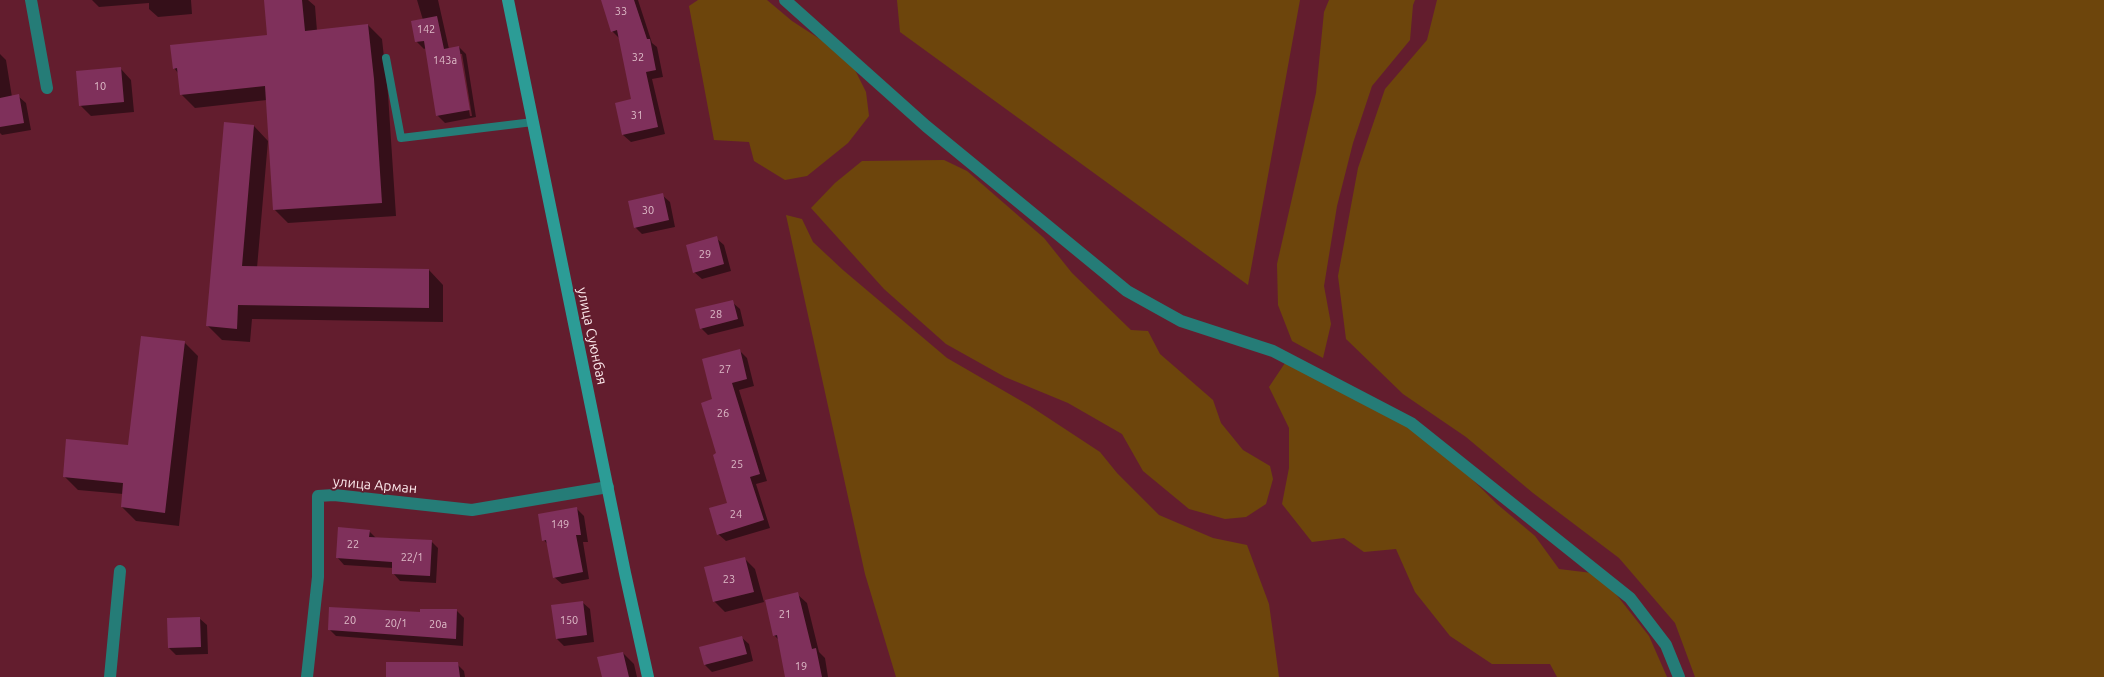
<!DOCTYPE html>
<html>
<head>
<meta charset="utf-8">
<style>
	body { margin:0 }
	canvas { display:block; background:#631d2e }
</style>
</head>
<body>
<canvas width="2104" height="677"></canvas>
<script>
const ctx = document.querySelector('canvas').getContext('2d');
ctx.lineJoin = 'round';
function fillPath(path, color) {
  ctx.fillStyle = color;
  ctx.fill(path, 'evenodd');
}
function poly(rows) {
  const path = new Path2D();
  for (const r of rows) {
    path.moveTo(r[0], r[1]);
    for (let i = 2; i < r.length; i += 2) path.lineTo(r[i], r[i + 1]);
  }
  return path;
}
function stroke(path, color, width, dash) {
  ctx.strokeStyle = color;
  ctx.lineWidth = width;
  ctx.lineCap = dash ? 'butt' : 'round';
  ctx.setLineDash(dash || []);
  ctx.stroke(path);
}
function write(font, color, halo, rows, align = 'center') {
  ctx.font = font + ' Ubuntu,sans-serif';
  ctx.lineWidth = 4;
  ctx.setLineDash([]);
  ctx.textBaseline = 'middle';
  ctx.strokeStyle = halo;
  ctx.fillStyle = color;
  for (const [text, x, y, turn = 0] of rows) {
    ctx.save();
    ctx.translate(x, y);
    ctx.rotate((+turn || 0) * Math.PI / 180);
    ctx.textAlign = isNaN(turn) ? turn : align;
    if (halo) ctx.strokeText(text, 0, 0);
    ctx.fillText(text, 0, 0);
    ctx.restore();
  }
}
fillPath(poly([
	[698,0,767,0,792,21,849,58,866,92,869,116,848,143,807,176,785,180,754,161,749,142,714,140,689,6],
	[897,0,1300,0,1248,285,900,32],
	[1329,0,1415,0,1413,5,1410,40,1372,86,1353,143,1337,206,1324,286,1331,324,1323,358,1292,341,1278,305,1277,264,1316,93,1324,12],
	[1437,0,2104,0,2104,677,1695,677,1675,623,1619,558,1533,493,1466,437,1403,394,1346,339,1338,276,1358,168,1385,89,1427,40],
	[944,160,967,171,1044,238,1072,273,1131,330,1148,331,1160,354,1213,400,1221,423,1243,450,1270,466,1273,479,1266,504,1246,517,1225,519,1189,509,1143,471,1122,434,1068,403,1005,377,946,344,884,289,811,208,835,183,862,161],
	[786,215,802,219,813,242,843,270,947,358,1030,406,1100,452,1117,473,1159,515,1213,538,1247,545,1269,604,1279,677,896,677,865,574],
	[1285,363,1312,365,1436,443,1497,504,1535,536,1559,569,1600,574,1649,636,1667,677,1557,677,1550,664,1492,664,1450,636,1415,592,1396,549,1364,552,1344,538,1312,542,1282,504,1289,468,1289,428,1269,387]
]), '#6d450c');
fillPath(poly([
	[92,0,191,0,192,14,158,17,149,9,149,3,99,7],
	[265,0,308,0,315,6,317,31,368,25,382,39,388,94,396,216,288,223,274,209,267,100,195,108,181,94,178,73,174,68,268,36],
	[417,0,438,0,449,49,459,47,466,54,476,117,445,123,437,115,426,48,424,49,417,42,423,20],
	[459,54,462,54,472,116,470,116],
	[602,0,638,0,652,43,657,47,663,77,652,79,665,134,631,142,623,135,633,100,620,39,612,31],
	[0,54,6,60,12,97,18,96,26,103,31,130,2,135,0,133],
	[121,69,131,80,134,112,91,116,80,105],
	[254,126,268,141,257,268,429,270,443,285,443,322,252,319,250,342,222,340,207,325],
	[662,195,670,202,675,227,642,234,635,227],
	[716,238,724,245,731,271,702,279,694,272],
	[732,302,740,309,744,326,708,335,701,328],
	[185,343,198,356,179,526,136,521,122,507,123,494,78,490,64,476,129,446],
	[740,351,747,358,754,386,739,390,767,481,756,484,770,528,726,541,718,534,728,504,718,454,714,400],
	[577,509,584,516,588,542,583,542,589,579,562,584,554,577,548,545,544,540],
	[369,531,376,538,431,541,438,548,436,583,400,581,393,573,393,568,344,565,337,557],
	[744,558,755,569,764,602,725,612,714,601],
	[797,594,807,603,819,652,825,658,828,677,787,677,779,640,774,635],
	[582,602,590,609,594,642,564,646,557,639],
	[456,610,464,618,463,646,336,636,329,629,422,613],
	[199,618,207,625,208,654,176,655,169,648],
	[741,637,749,644,753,661,712,672,705,665],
	[623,653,634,664,637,677,603,677],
	[457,664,464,671,465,677,388,677]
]), '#0007');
fillPath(poly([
	[264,0,302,0,305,31,368,24,374,79,382,203,273,210,265,86,180,95,177,68,173,69,170,45,267,35],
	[601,0,634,0,647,39,650,39,656,70,646,72,658,127,622,135,615,103,631,99,617,30,611,32],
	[437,16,444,49,459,46,470,110,436,116,424,41,415,42,411,21],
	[121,67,124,102,79,106,76,71],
	[19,94,24,123,0,127,0,98],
	[224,122,254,125,242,266,429,269,429,308,238,305,237,329,206,326],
	[663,193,669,220,634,228,628,201],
	[717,236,724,264,693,273,686,245],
	[733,300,738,319,700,329,695,309],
	[141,336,185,341,165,513,121,507,123,483,63,477,66,439,128,445],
	[740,349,747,379,732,383,760,474,750,477,764,520,717,535,709,508,727,503,713,455,716,453,701,403,712,399,702,359],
	[577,507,581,535,576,535,583,572,553,578,546,540,542,541,538,514],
	[338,527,370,530,369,537,432,540,430,576,392,574,392,562,336,558],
	[745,557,754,592,713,602,704,567],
	[798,592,812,649,816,648,822,677,785,677,777,635,773,636,765,600],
	[583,601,587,635,556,639,551,605],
	[329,607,420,612,420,609,457,609,456,639,328,630],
	[200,617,201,647,168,648,167,618],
	[742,636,747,654,704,665,699,647],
	[623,652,629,677,602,677,597,657],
	[386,662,458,662,460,677,386,677]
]), '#7f305b');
stroke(poly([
	[386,58,401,138,533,122]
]), '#257c77', 8);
stroke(poly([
	[31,0,47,88],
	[785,0,926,126,1127,291,1181,321,1273,351,1411,423,1630,598,1666,645,1679,677],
	[110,677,120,571],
	[307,677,318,577,318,496,334,495,472,510,608,487]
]), '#257c77', 12);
stroke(poly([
	[508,0,625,573,648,677]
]), '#2c9c96', 12);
write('11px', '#debcc8', null, [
	["33",621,11],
	["142",426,29],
	["32",638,57],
	["143а",445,60],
	["10",100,86],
	["31",637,115],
	["30",648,210],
	["29",705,254],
	["28",716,314],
	["27",725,369],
	["26",723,413],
	["25",737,464],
	["24",736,514],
	["149",560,524],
	["22",353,544],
	["22/1",412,557],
	["23",729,579],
	["21",785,614],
	["20",350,620],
	["150",569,620],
	["20/1",396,623],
	["20а",438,624],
	["19",801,666]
]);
write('14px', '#fdeaed', '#631d2e', [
	["улица Суюнбая",592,336,78],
	["улица Арман",375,485,5]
]);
</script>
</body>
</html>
